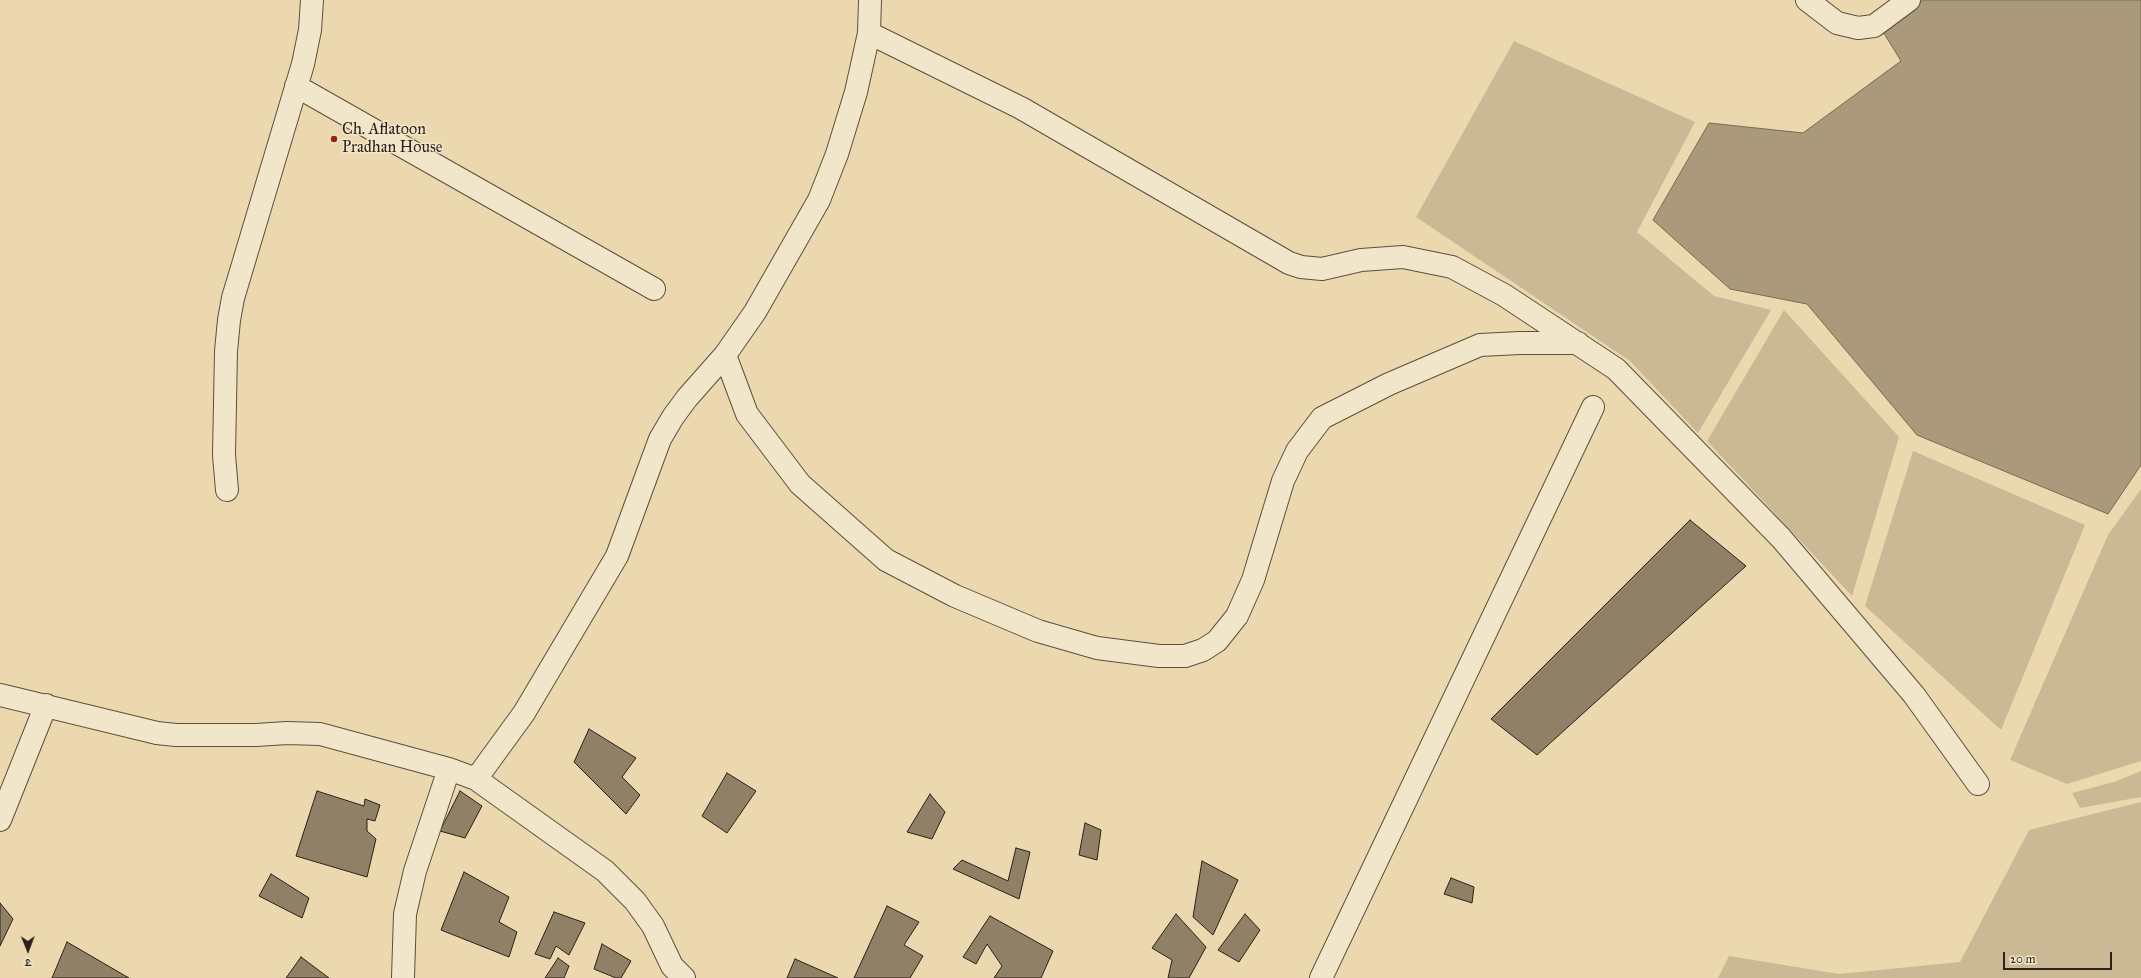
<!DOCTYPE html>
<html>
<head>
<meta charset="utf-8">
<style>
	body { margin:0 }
	#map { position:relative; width:2141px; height:978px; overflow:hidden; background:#ebd8ae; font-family:"IM FELL Great Primer","Noto Serif Devanagari",serif }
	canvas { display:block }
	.north { position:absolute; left:8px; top:930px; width:40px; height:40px; -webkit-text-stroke:3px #f2e6ca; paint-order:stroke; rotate:179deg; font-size:11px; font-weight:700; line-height:16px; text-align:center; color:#2b2118 }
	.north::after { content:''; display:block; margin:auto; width:14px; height:18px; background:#2b2118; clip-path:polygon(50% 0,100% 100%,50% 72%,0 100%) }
	.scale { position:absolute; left:2003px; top:952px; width:109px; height:18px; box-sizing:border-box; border:2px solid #2b2118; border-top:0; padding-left:5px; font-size:12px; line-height:14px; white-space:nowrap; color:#2b2118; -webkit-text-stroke:3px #f2e6ca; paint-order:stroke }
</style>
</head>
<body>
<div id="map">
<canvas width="2141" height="978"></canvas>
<div class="north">उ</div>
<div class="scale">20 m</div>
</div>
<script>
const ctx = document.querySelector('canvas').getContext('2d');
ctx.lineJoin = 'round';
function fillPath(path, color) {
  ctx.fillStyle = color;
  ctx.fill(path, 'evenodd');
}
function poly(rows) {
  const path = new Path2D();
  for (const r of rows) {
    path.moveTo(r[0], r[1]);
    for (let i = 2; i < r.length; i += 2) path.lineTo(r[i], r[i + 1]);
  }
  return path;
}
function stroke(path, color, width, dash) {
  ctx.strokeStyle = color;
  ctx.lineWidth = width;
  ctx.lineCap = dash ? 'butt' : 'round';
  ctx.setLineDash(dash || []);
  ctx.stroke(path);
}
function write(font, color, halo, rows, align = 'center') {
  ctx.font = font + ' "IM FELL Great Primer",serif';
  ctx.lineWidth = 3;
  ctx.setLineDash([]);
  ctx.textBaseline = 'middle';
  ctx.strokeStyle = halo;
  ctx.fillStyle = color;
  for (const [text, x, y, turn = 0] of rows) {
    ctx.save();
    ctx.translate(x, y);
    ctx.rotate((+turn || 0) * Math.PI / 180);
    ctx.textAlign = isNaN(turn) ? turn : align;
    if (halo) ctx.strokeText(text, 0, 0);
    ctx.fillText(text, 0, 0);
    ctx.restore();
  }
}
fillPath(poly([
	[1514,41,1695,122,1637,232,1714,296,1771,310,1698,433,1630,361,1416,217],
	[1784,310,1899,437,1852,596,1707,441],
	[1913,451,2085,525,2001,730,1865,606],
	[2141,489,2141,761,2067,784,2010,760,2108,535],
	[2141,771,2141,797,2080,808,2072,793,2114,782],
	[2141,802,2141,978,1718,978,1729,956,1839,974,1960,962,2029,830]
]), '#cab994');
const water = poly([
	[1923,0,2141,0,2141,465,2108,514,1917,435,1807,304,1730,289,1653,220,1709,123,1803,133,1901,61,1882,30,1923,0]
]);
fillPath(water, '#aa9a7b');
stroke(water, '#776a53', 1);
const building = poly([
	[1690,520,1746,566,1537,755,1491,719,1690,520],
	[589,729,636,758,622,777,640,795,626,814,574,762,589,729],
	[727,773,756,791,727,833,702,816,727,773],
	[317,791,364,806,365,799,380,805,375,821,367,819,367,831,376,839,367,877,296,856,317,791],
	[460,791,482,806,465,838,440,831,460,791],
	[930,794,945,812,932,839,907,832,930,794],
	[1085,823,1101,830,1097,860,1079,855,1085,823],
	[1016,848,1030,852,1019,899,953,869,962,860,1008,881,1016,848],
	[1202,861,1238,880,1213,935,1193,917,1202,861],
	[464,872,509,897,499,922,517,932,509,957,441,930,464,872],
	[271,874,309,898,302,918,259,896,271,874],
	[1451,878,1474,887,1472,903,1444,894,1451,878],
	[0,903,13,919,0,946,0,903],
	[887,906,919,922,904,945,923,956,910,978,854,978,887,906],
	[554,912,585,923,569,955,556,946,550,959,535,954,554,912],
	[1176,914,1206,947,1189,978,1168,978,1172,960,1152,948,1176,914],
	[1245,914,1260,930,1239,962,1218,950,1245,914],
	[990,916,1053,951,1041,978,994,978,1002,966,987,944,976,964,963,957,990,916],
	[67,942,129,978,52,978,67,942],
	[602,944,631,961,621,978,616,978,594,969,602,944],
	[301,957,329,978,286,978,301,957],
	[558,958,569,966,564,978,545,978,558,958],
	[795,959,838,978,787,978,795,959]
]);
fillPath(building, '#8f8066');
stroke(building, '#2b2118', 1);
const street = poly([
	[1807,0,1837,23,1858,28,1874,26,1909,0],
	[869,33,1021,108,1289,263,1301,267,1322,269,1361,260,1403,257,1452,267,1504,295,1616,369,1781,538,1914,695,1978,784],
	[296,86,654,289],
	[725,355,747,414,800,484,886,560,955,596,1038,631,1097,648,1159,656,1185,656,1203,650,1217,641,1237,616,1253,580,1283,481,1297,451,1322,418,1389,384,1480,345,1520,343,1578,343],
	[227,490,224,455,226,351,229,320,233,298,303,64,310,30,312,0],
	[0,695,157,733,176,735,256,735,287,733,320,734,449,769,476,779,605,871,635,901,653,926,672,966,684,978],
	[476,779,524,713,617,556,660,439,673,417,687,398,725,355,755,312,819,200,837,154,856,92,869,33,870,0],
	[0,820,46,705],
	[403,978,405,914,415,871,449,769],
	[1321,978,1593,407]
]);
stroke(street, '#5b4f3e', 24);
stroke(street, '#f2e6ca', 22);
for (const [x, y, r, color] of [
	[334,139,4,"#8f2418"]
]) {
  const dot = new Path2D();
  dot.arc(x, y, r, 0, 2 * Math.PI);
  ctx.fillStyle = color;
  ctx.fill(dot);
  stroke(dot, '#f2e6ca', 1.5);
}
write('16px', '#2b2118', '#f2e6ca', [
	["Ch. Aflatoon",342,130],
	["Pradhan House",342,148]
], 'left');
</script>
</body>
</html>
